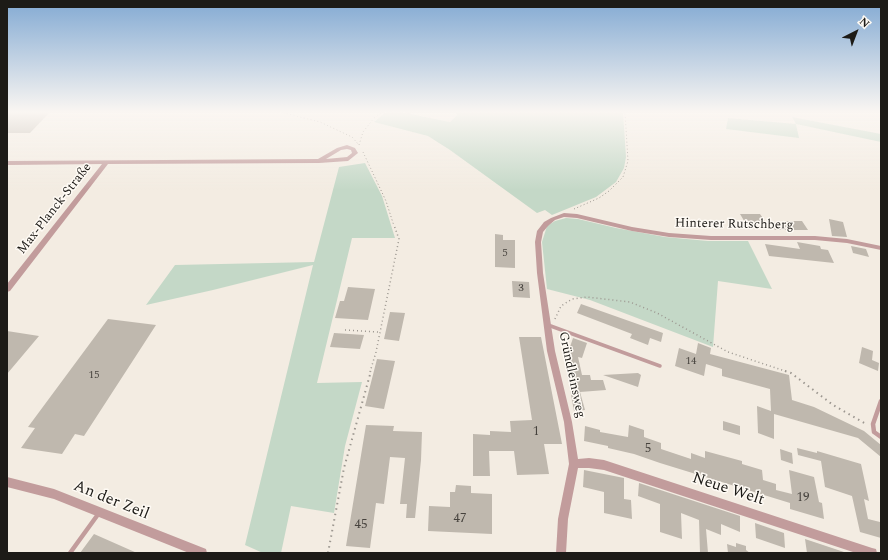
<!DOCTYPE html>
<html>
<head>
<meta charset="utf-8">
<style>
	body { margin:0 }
	#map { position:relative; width:888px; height:560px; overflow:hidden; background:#f3ece2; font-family:Spectral,serif }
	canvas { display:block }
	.frame { position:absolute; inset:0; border:8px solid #1d1b17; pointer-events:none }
	.north { position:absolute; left:836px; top:12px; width:40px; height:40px; -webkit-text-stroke:3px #fefaf4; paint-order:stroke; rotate:42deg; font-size:11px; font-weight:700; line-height:16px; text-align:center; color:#1d1b17 }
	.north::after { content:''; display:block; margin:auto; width:14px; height:18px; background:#1d1b17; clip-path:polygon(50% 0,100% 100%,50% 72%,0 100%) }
</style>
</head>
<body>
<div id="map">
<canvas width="888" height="560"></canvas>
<div class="frame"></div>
<div class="north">N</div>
</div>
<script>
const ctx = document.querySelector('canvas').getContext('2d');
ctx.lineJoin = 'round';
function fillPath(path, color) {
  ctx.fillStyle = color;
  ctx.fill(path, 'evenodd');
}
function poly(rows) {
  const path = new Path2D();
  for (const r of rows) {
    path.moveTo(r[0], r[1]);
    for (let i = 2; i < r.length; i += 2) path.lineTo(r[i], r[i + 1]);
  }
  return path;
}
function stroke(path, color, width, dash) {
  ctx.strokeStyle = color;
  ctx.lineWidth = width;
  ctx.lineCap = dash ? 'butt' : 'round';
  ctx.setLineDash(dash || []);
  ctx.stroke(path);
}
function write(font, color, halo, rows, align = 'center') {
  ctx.font = font + ' Spectral,serif';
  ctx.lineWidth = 3;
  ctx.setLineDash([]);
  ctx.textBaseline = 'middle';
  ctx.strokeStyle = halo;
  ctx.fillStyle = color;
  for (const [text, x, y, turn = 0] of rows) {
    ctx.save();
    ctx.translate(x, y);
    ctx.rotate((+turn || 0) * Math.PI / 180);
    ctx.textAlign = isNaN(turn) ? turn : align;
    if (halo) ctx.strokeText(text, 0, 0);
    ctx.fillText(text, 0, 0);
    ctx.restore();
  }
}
fillPath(poly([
	[386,112,401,112,450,122,457,115,456,112,623,112,626,157,624,168,616,182,596,197,552,215,545,210,537,213,450,150,428,136,374,122],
	[792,117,881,134,881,142,796,124,799,138,726,129,728,118,796,124],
	[365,163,382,196,395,238,352,238,317,383,362,382,345,446,334,513,291,506,281,553,263,553,245,545,313,265,213,290,146,305,175,265,314,262,339,167],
	[566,218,578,219,616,228,665,237,708,241,748,241,772,289,718,281,713,347,590,300,547,289,542,242,547,226,555,221]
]), '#c4d8c7');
fillPath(poly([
	[7,112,50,112,30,133,7,133],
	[740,214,760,214,767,224,746,224],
	[829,219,843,222,847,237,832,236],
	[782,221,802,221,808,230,775,230,770,222,783,222],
	[495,234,503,235,503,240,515,240,515,268,495,267],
	[797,242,820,246,821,249,828,250,834,263,769,256,765,244,800,249],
	[851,246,866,249,869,257,853,253],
	[512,281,529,282,530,298,513,297],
	[348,287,375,289,368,320,335,318,340,301,344,301],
	[581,304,663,333,661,342,650,338,648,345,630,338,632,334,577,313],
	[390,312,405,313,399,341,384,339],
	[108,319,156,325,84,436,75,434,62,454,21,448,35,428,28,427],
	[7,331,39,336,7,374],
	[334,333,364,335,360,349,330,347],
	[519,337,541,337,562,444,544,444,549,474,517,475,514,451,489,451,490,476,473,476,473,434,490,435,490,431,511,432,510,421,532,420],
	[573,338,587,343,582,358,578,357,582,375,590,375,591,380,603,380,606,390,580,392,585,410,574,411,565,362],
	[698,343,711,348,710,354,789,375,792,400,814,407,864,431,881,445,881,457,858,438,774,414,774,439,758,433,757,406,771,411,770,389,722,376,722,369,706,364,704,376,675,366,679,348,696,354],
	[862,347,873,351,872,360,879,363,878,371,859,363],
	[377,359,395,361,384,409,365,406],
	[638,373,641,375,638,387,603,375],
	[723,421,740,426,740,435,723,430],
	[366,425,394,426,393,431,422,432,421,460,415,518,406,518,407,504,400,504,405,458,390,457,384,504,376,503,370,548,346,546],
	[629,425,644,430,644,437,661,443,661,449,691,459,691,453,705,458,705,451,742,461,742,464,762,470,763,480,776,484,776,490,792,494,789,470,814,477,819,502,822,503,824,519,790,509,790,503,660,463,634,454,608,448,608,446,584,441,585,426,600,430,600,432,628,437],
	[797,448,817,453,817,451,861,464,869,501,864,499,868,519,880,522,881,538,860,532,852,496,825,487,821,461,798,455],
	[780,449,792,453,793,464,781,460],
	[584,470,624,478,624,499,631,500,632,519,604,513,604,492,583,487],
	[639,483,740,516,740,532,721,524,721,535,706,529,708,553,700,553,699,520,681,513,682,539,660,532,660,504,638,496],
	[456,485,471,486,471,493,492,494,492,534,428,531,429,506,450,507,450,492,455,492],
	[755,523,784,533,785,548,756,538],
	[94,534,137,553,80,553],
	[805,539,844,552,843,553,807,553],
	[736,543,746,546,746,550,750,553,728,553,727,544,736,547]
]), '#bfb8ae');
stroke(poly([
	[280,112,320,122,352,137,359,145],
	[359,145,363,132,374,118,382,112],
	[363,152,386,201,394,226],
	[574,209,599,198,609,191,623,177,628,161,625,112]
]), '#9c9790', 1, [1, 2.5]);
stroke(poly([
	[555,319,561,306,572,299,587,297,630,302,657,313,728,352,788,372],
	[345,330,379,332],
	[370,372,376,352,399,239,394,225]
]), '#9c9790', 1.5, [1, 3]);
stroke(poly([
	[785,371,791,373,833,405,866,424],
	[328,553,344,468,371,371]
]), '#9c9790', 2, [1.5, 4]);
stroke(poly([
	[548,325,660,366]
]), '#c29c9c', 3.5);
stroke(poly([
	[881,401,873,424,874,432,881,437],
	[70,553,99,513]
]), '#c29c9c', 4.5);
fillPath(poly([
	[347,145,355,148,358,153,348,161,319,163,108,164,10,291,7,292,7,284,102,164,7,165,7,161,318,159,337,148,347,145],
	[347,149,351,150,352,153,347,157,326,159,341,150,347,149],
	[564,213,577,214,632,227,669,233,711,236,815,236,847,239,881,246,881,250,847,243,815,240,711,240,669,237,632,231,577,218,564,217,555,220,548,226,543,232,541,242,543,273,555,351,572,422,578,459,589,458,604,460,872,548,876,549,877,553,856,553,604,470,589,468,578,468,568,519,566,553,556,553,558,519,569,464,564,422,547,351,537,273,535,242,537,231,544,222,551,218,564,213],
	[7,477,54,489,206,549,207,553,189,553,54,499,7,487,7,477]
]), '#c29c9c');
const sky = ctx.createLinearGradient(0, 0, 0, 190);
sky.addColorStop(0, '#83aad3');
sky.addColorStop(0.59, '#faf6f2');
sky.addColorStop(1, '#faf6f200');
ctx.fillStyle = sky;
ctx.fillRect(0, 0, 888, 190);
write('11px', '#46423d', null, [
	["5",505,254],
	["3",521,289],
	["14",691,362],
	["15",94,376]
]);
write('13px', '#1d1b17', '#fefaf4', [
	["Max-Planck-Straße",55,209,-52],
	["Hinterer Rutschberg",734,225,1],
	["Gründleinsweg",571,375,78]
]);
write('13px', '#46423d', null, [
	["1",536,432],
	["5",648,449],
	["19",803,498],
	["47",460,519],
	["45",361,525]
]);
write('16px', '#1d1b17', '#fefaf4', [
	["Neue Welt",728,490,18],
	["An der Zeil",111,501,22]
]);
</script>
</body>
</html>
